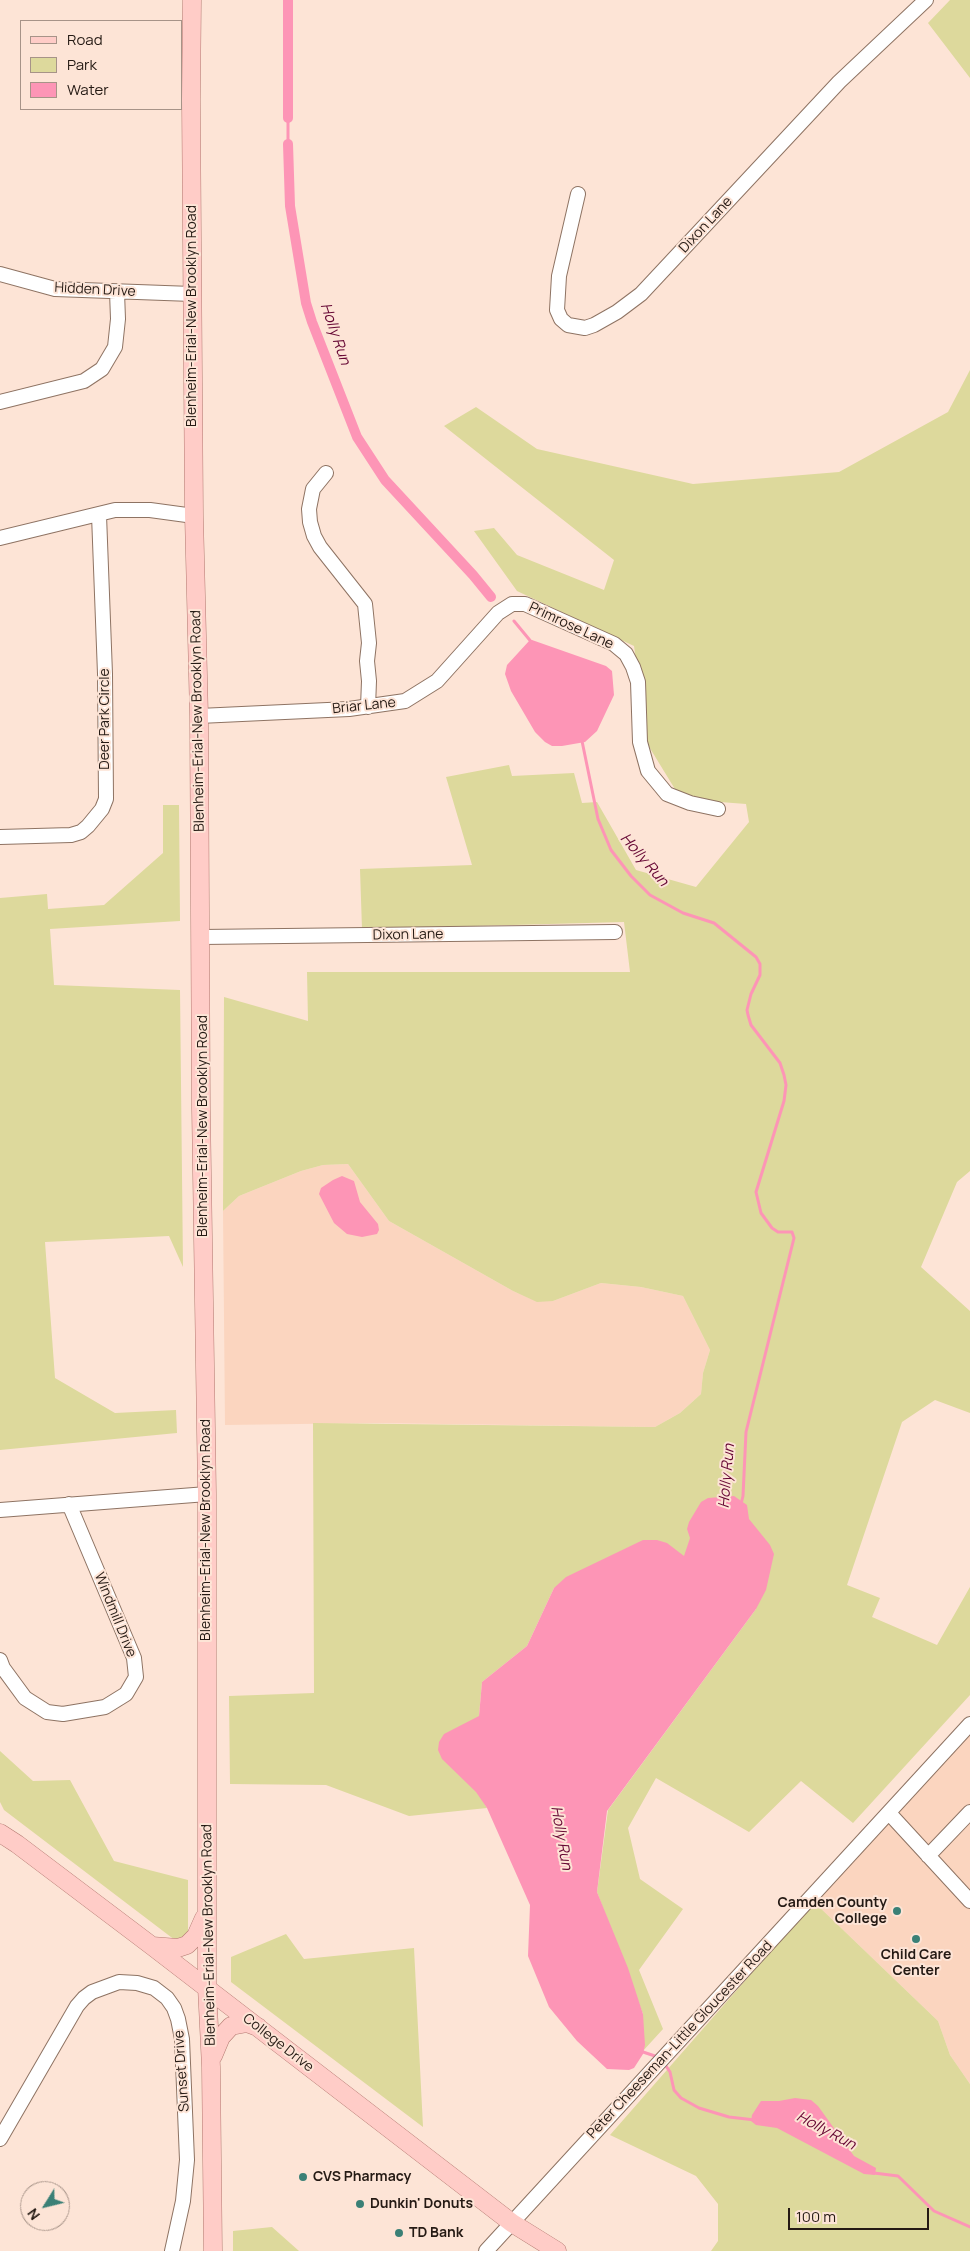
<!DOCTYPE html>
<html>
<head>
<meta charset="utf-8">
<style>
	body { margin:0 }
	#map { position:relative; width:970px; height:2251px; overflow:hidden; background:#fde4d6; font-family:Manrope,sans-serif }
	canvas { display:block }
	.legend { position:absolute; left:20px; top:20px; width:162px; height:90px; box-sizing:border-box; background:#fde4d6; border:1px solid #a79388; margin:0; padding:6px 9px; list-style:none; font-size:15px; color:#251a14 }
	.legend li { display:flex; align-items:center; gap:10px; height:25px }
	.legend b { width:25px; border:1px solid #a79388 }
	.north { position:absolute; left:20px; top:2181px; width:50px; height:50px; box-sizing:border-box; background:#fde4d6; border:1px solid #a79388; border-radius:50%; rotate:234deg; font-size:14px; font-weight:700; line-height:20px; text-align:center; color:#251a14 }
	.north::after { content:''; display:block; margin:auto; width:18px; height:22px; background:#3b8076; clip-path:polygon(50% 0,100% 100%,50% 72%,0 100%) }
	.scale { position:absolute; left:788px; top:2208px; width:141px; height:22px; box-sizing:border-box; border:2px solid #251a14; border-top:0; padding-left:6px; font-size:15px; line-height:18px; white-space:nowrap; color:#251a14; -webkit-text-stroke:4px #fde4d6; paint-order:stroke }
</style>
</head>
<body>
<div id="map">
<canvas width="970" height="2251"></canvas>
<ul class="legend">
<li><b style="height:6px;background:#ffccc7"></b>Road</li>
<li><b style="height:14px;background:#ddd99c"></b>Park</li>
<li><b style="height:14px;background:#fd95b6"></b>Water</li>
</ul>
<div class="north">N</div>
<div class="scale">100 m</div>
</div>
<script>
const ctx = document.querySelector('canvas').getContext('2d');
ctx.lineJoin = 'round';
function fillPath(path, color) {
  ctx.fillStyle = color;
  ctx.fill(path, 'evenodd');
}
function poly(rows) {
  const path = new Path2D();
  for (const r of rows) {
    path.moveTo(r[0], r[1]);
    for (let i = 2; i < r.length; i += 2) path.lineTo(r[i], r[i + 1]);
  }
  return path;
}
function stroke(path, color, width, dash) {
  ctx.strokeStyle = color;
  ctx.lineWidth = width;
  ctx.lineCap = dash ? 'butt' : 'round';
  ctx.setLineDash(dash || []);
  ctx.stroke(path);
}
function write(font, color, halo, rows, align = 'center') {
  ctx.font = font + ' Manrope,sans-serif';
  ctx.lineWidth = 4;
  ctx.setLineDash([]);
  ctx.textBaseline = 'middle';
  ctx.strokeStyle = halo;
  ctx.fillStyle = color;
  for (const [text, x, y, turn = 0] of rows) {
    ctx.save();
    ctx.translate(x, y);
    ctx.rotate((+turn || 0) * Math.PI / 180);
    ctx.textAlign = isNaN(turn) ? turn : align;
    if (halo) ctx.strokeText(text, 0, 0);
    ctx.fillText(text, 0, 0);
    ctx.restore();
  }
}
fillPath(poly([
	[348,1164,389,1221,513,1291,536,1301,553,1301,601,1283,641,1287,683,1296,710,1350,703,1373,701,1394,680,1413,655,1427,374,1423,225,1425,223,1211,239,1196,301,1171,323,1165],
	[970,1734,970,2084,950,2055,938,2021,814,1902]
]), '#fbd5bf');
fillPath(poly([
	[950,0,970,0,970,78,928,23],
	[970,370,970,1171,957,1182,921,1267,970,1311,970,1413,935,1400,902,1422,847,1585,880,1598,872,1617,937,1645,970,1587,970,1695,853,1823,801,1781,749,1832,656,1778,628,1828,640,1879,683,1909,639,1970,663,2029,632,2063,643,2014,597,1892,608,1810,756,1609,701,1503,685,1556,554,1588,527,1646,482,1682,479,1716,483,1801,487,1808,409,1816,326,1785,230,1784,229,1696,314,1693,313,1423,655,1427,680,1413,701,1394,703,1373,710,1350,683,1296,641,1287,601,1283,553,1301,537,1302,513,1291,389,1221,348,1164,323,1165,301,1171,239,1196,223,1211,224,997,308,1021,307,972,630,972,624,922,362,929,360,869,472,865,446,777,509,765,512,776,574,773,582,803,597,802,636,870,696,887,749,822,746,804,681,799,648,745,634,646,517,591,474,531,494,528,517,555,604,590,614,560,444,426,476,407,537,449,693,484,839,472,948,412],
	[163,805,179,805,180,921,50,929,54,985,180,990,183,1267,169,1236,45,1242,55,1378,115,1413,176,1410,177,1433,0,1450,0,898,47,894,48,909,104,905,163,853],
	[0,1751,33,1781,70,1780,114,1861,188,1880,188,1950,4,1810,0,1802],
	[814,1902,938,2021,950,2055,970,2084,970,2251,711,2251,718,2241,718,2204,696,2176,610,2135],
	[286,1934,304,1959,414,1948,423,2127,231,1982,231,1957],
	[272,2227,299,2251,233,2251,233,2231]
]), '#ddd99c');
fillPath(poly([
	[532,640,606,666,612,671,614,695,597,731,585,742,562,746,552,746,545,742,535,732,511,691,505,674,507,665,529,641],
	[342,1176,354,1181,360,1202,378,1224,379,1230,377,1234,362,1237,347,1234,334,1223,319,1194,321,1188,333,1180],
	[734,1496,747,1505,749,1519,770,1545,774,1554,766,1590,756,1609,607,1811,597,1892,628,1968,643,2014,645,2045,643,2054,634,2068,629,2070,607,2069,577,2041,549,2007,528,1956,530,1905,487,1808,476,1792,442,1759,438,1750,439,1742,444,1734,479,1716,482,1682,527,1646,554,1588,566,1577,643,1540,657,1540,667,1543,684,1556,690,1538,687,1529,689,1522,701,1502,708,1498],
	[795,2098,811,2100,818,2106,854,2156,876,2168,875,2175,864,2174,777,2128,756,2125,751,2121,752,2115,761,2101,779,2101]
]), '#fd95b6');
stroke(poly([
	[288,118,288,144],
	[514,621,533,644],
	[582,741,598,819,611,850,631,876,650,895,683,913,714,923,756,957,760,964,760,975,751,994,747,1010,748,1015,751,1025,780,1063,784,1075,786,1085,784,1101,756,1192,761,1213,772,1228,778,1232,792,1232,794,1238,746,1432,743,1496,741,1504],
	[640,2051,658,2057],
	[664,2063,670,2072,674,2090,681,2098,699,2108,729,2117,755,2120],
	[874,2173,898,2176,934,2211,970,2227]
]), '#fd95b6', 3);
stroke(poly([
	[288,0,288,118],
	[288,144,290,206,306,303,312,322,357,437,385,480,473,575,491,597]
]), '#fd95b6', 10);
const minor = poly([
	[578,194,559,276,557,310,561,319,568,325,585,328,594,325,617,312,641,294,839,82,926,0],
	[0,274,55,289,192,294],
	[0,402,84,381,102,369,115,347,118,319,117,292],
	[326,473,313,489,309,509,310,522,314,536,320,547,365,604,369,643,367,661,369,681,368,707],
	[0,538,115,510,150,510,194,516],
	[199,716,349,709,405,701,437,681,498,613,512,604,525,604,614,644,626,654,633,667,638,682,640,742,648,771,667,794,690,803,718,809],
	[0,837,71,835,81,832,88,826,102,809,106,799,105,674,99,515],
	[202,937,615,932],
	[0,1510,207,1494],
	[0,1660,3,1668,25,1698,47,1712,63,1714,105,1707,126,1694,136,1677,134,1658,69,1504],
	[889,1813,970,1901],
	[928,1856,970,1812],
	[0,2139,77,2006,84,1998,92,1992,119,1982,137,1983,154,1988,167,1998,174,2008,178,2019,182,2039,187,2160,183,2201,172,2251],
	[486,2251,970,1724]
]);
const major = poly([
	[192,0,191,100,194,516,199,716,201,1108,207,1494,207,1987,211,2067,213,2251],
	[0,1833,17,1844,152,1946,512,2223,557,2251],
	[152,1946,178,1948,187,1945,196,1936,204,1918],
	[213,2056,221,2037,231,2026,247,2023,258,2027]
]);
stroke(minor, '#8e7363', 16);
stroke(major, '#b37870', 19);
stroke(minor, '#fff', 14);
stroke(major, '#ffccc7', 18);
for (const [x, y, r, color] of [
	[897,1911,5,"#3b8076"],
	[916,1939,5,"#3b8076"],
	[303,2177,5,"#3b8076"],
	[360,2204,5,"#3b8076"],
	[399,2233,5,"#3b8076"]
]) {
  const dot = new Path2D();
  dot.arc(x, y, r, 0, 2 * Math.PI);
  ctx.fillStyle = color;
  ctx.fill(dot);
  stroke(dot, '#fde4d6', 2);
}
write('14px', '#251a14', '#fde4d6', [
	["Dixon Lane",706,225,-47],
	["Hidden Drive",95,290,3],
	["Blenheim-Erial-New Brooklyn Road",192,316,-90],
	["Primrose Lane",571,626,25],
	["Briar Lane",364,706,-6],
	["Deer Park Circle",105,719,-90],
	["Blenheim-Erial-New Brooklyn Road",198,721,-91],
	["Dixon Lane",408,935,-1],
	["Blenheim-Erial-New Brooklyn Road",203,1126,-90],
	["Blenheim-Erial-New Brooklyn Road",206,1530,-90],
	["Windmill Drive",115,1615,68],
	["Blenheim-Erial-New Brooklyn Road",209,1935,-91],
	["Peter Cheeseman-Little Gloucester Road",680,2040,-47],
	["College Drive",278,2043,38],
	["Sunset Drive",182,2071,-94]
]);
write('bold 14px', '#251a14', '#fde4d6', [
	["Camden County",887,1903,"right"],
	["College",887,1919,"right"],
	["Child Care",916,1955,"center"],
	["Center",916,1971,"center"],
	["CVS Pharmacy",313,2177],
	["Dunkin' Donuts",370,2204],
	["TD Bank",409,2233]
], 'left');
write('italic 15px', '#650633', '#fde4d6', [
	["Holly Run",335,334,71],
	["Holly Run",644,860,49],
	["Holly Run",727,1476,-85],
	["Holly Run",561,1838,80],
	["Holly Run",826,2131,28]
]);
</script>
</body>
</html>
